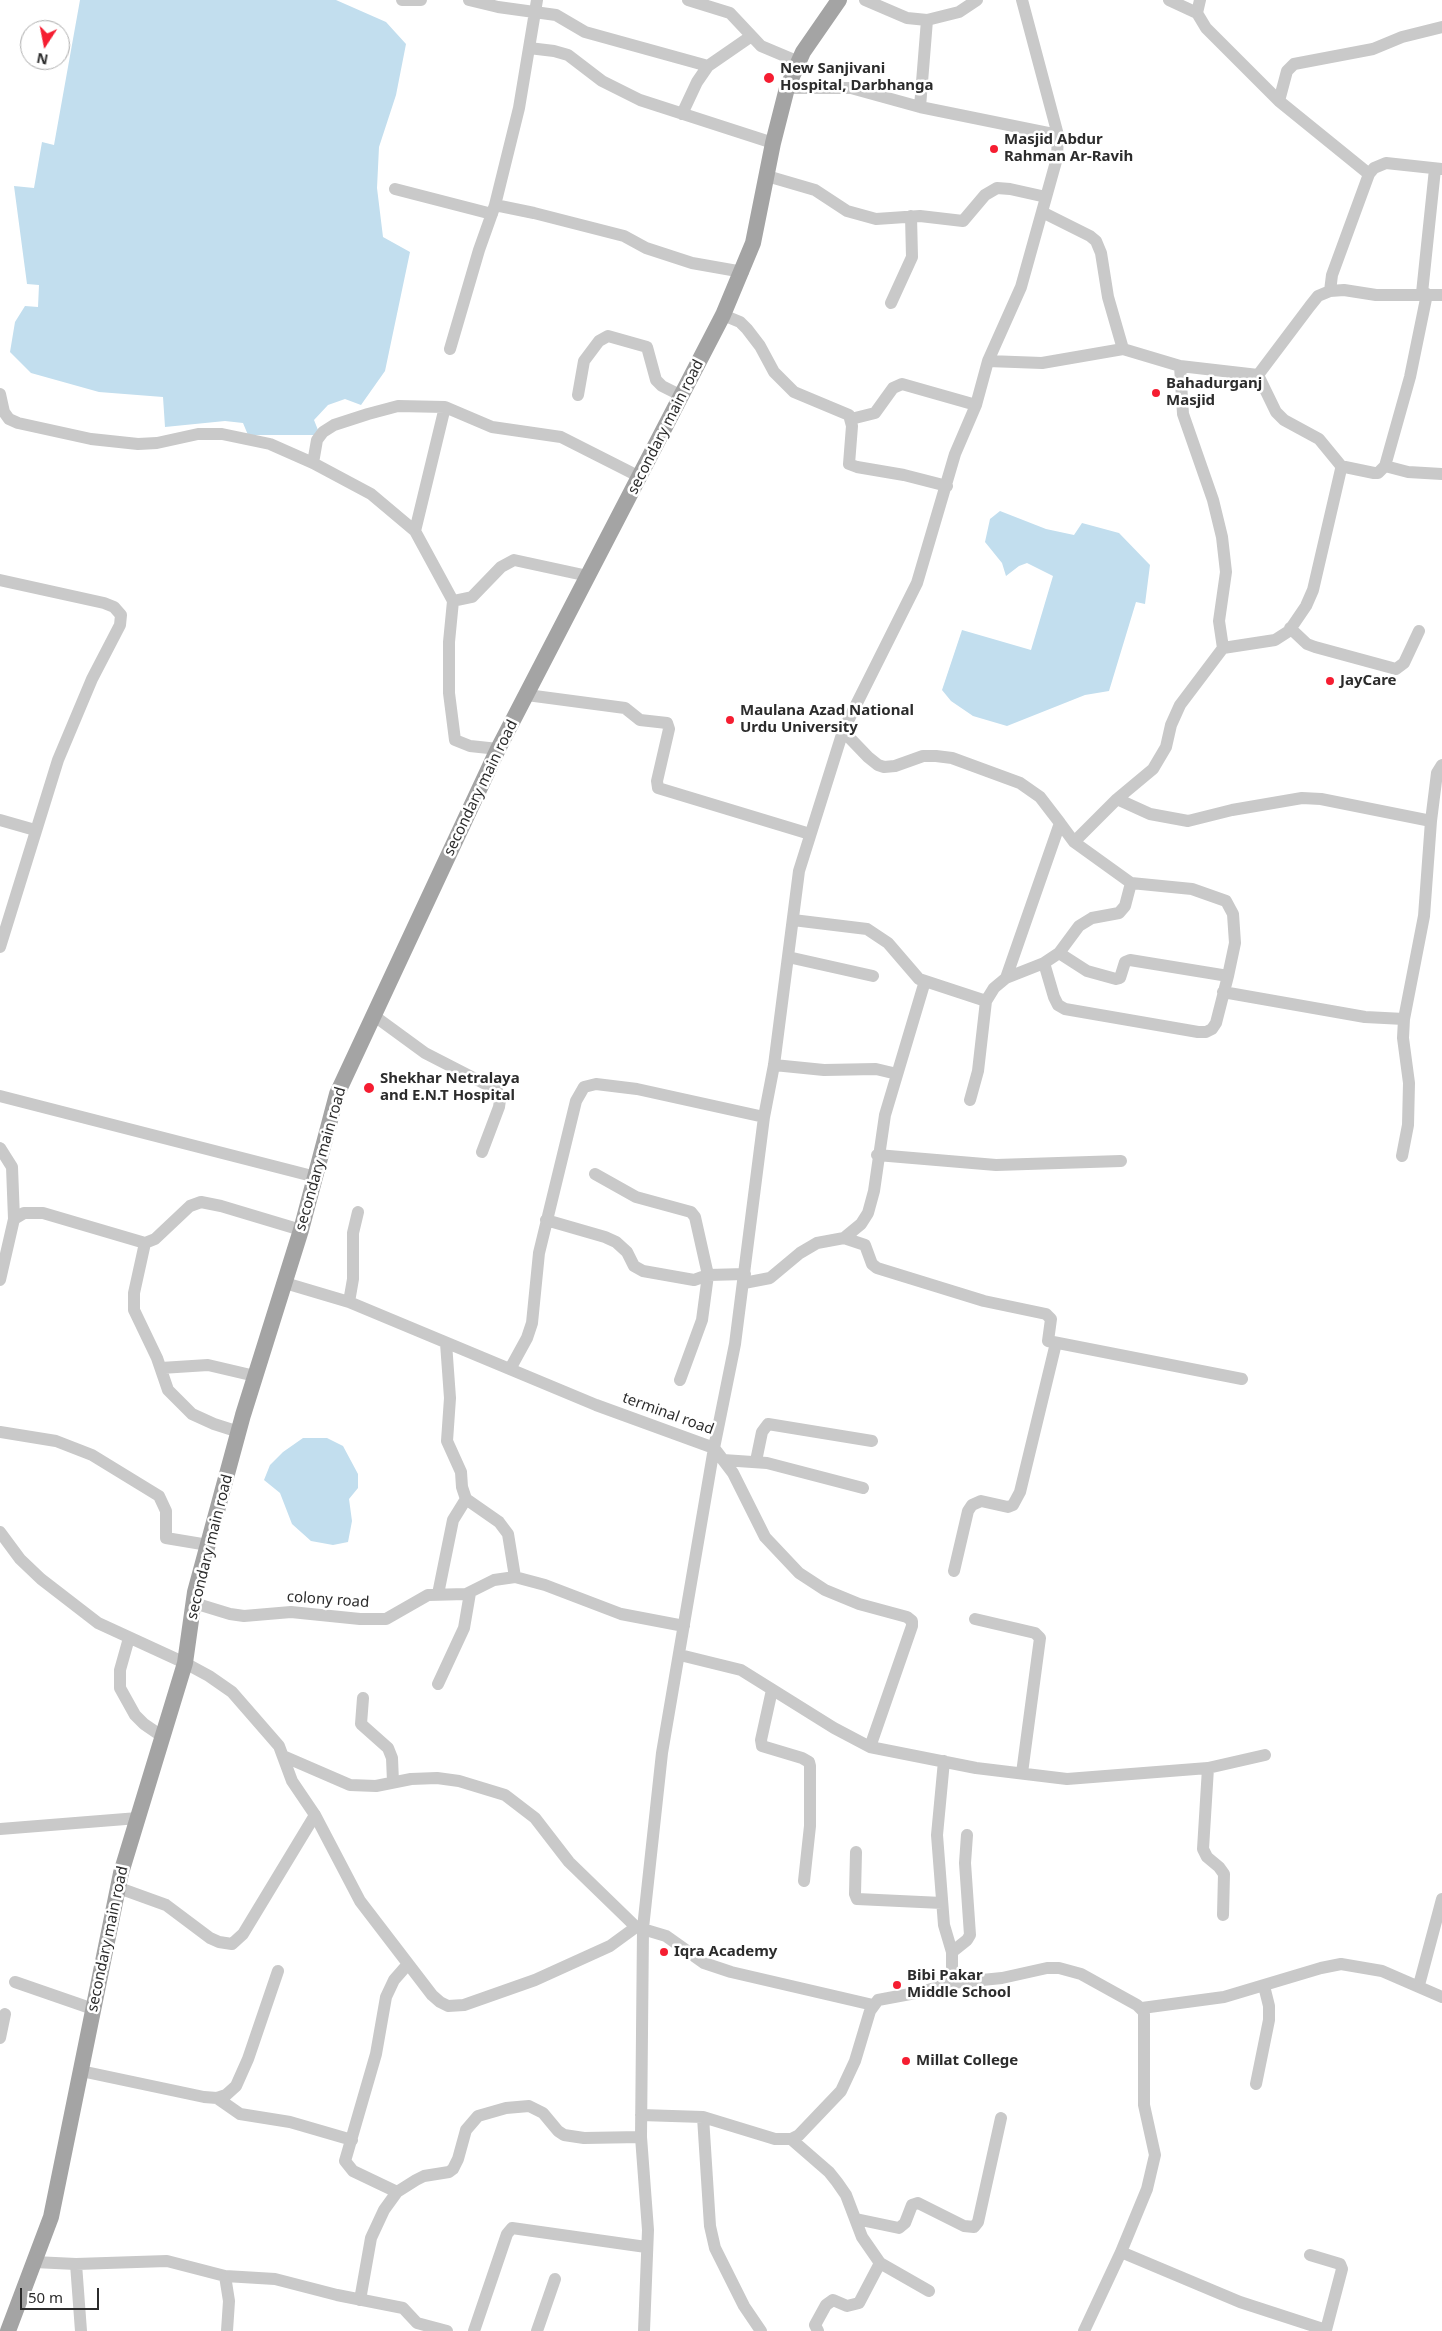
<!DOCTYPE html>
<html>
<head>
<meta charset="utf-8">
<style>
	body { margin:0 }
	#map { position:relative; width:1442px; height:2331px; overflow:hidden; background:#fff; font-family:"Noto Sans",sans-serif }
	canvas { display:block }
	.north { position:absolute; left:20px; top:20px; width:50px; height:50px; box-sizing:border-box; background:#fff; border:1px solid #ababab; border-radius:50%; rotate:191deg; font-size:14px; font-weight:700; line-height:20px; text-align:center; color:#2c2c2c }
	.north::after { content:''; display:block; margin:auto; width:18px; height:22px; background:#f51d31; clip-path:polygon(50% 0,100% 100%,50% 72%,0 100%) }
	.scale { position:absolute; left:20px; top:2288px; width:79px; height:22px; box-sizing:border-box; border:2px solid #2c2c2c; border-top:0; padding-left:6px; font-size:15px; line-height:18px; white-space:nowrap; color:#2c2c2c; -webkit-text-stroke:4px #fff; paint-order:stroke }
</style>
</head>
<body>
<div id="map">
<canvas width="1442" height="2331"></canvas>
<div class="north">N</div>
<div class="scale">50 m</div>
</div>
<script>
const ctx = document.querySelector('canvas').getContext('2d');
ctx.lineJoin = 'round';
function fillPath(path, color) {
  ctx.fillStyle = color;
  ctx.fill(path, 'evenodd');
}
function poly(rows) {
  const path = new Path2D();
  for (const r of rows) {
    path.moveTo(r[0], r[1]);
    for (let i = 2; i < r.length; i += 2) path.lineTo(r[i], r[i + 1]);
  }
  return path;
}
function stroke(path, color, width, dash) {
  ctx.strokeStyle = color;
  ctx.lineWidth = width;
  ctx.lineCap = dash ? 'butt' : 'round';
  ctx.setLineDash(dash || []);
  ctx.stroke(path);
}
function write(font, color, halo, rows, align = 'center') {
  ctx.font = font + ' "Noto Sans",sans-serif';
  ctx.lineWidth = 5;
  ctx.setLineDash([]);
  ctx.textBaseline = 'middle';
  ctx.strokeStyle = halo;
  ctx.fillStyle = color;
  for (const [text, x, y, turn = 0] of rows) {
    ctx.save();
    ctx.translate(x, y);
    ctx.rotate((+turn || 0) * Math.PI / 180);
    ctx.textAlign = isNaN(turn) ? turn : align;
    if (halo) ctx.strokeText(text, 0, 0);
    ctx.fillText(text, 0, 0);
    ctx.restore();
  }
}
fillPath(poly([
	[80,0,336,0,386,22,406,44,396,95,379,147,377,188,383,237,410,252,385,371,361,405,345,399,328,405,314,420,320,435,248,435,243,423,225,421,165,427,163,397,99,392,31,373,10,352,15,322,25,306,38,307,39,285,27,284,14,186,34,188,42,142,54,145],
	[1000,511,1046,529,1074,535,1082,523,1119,533,1150,565,1145,604,1136,602,1109,691,1085,695,1007,726,973,716,951,701,942,690,962,630,1031,650,1053,576,1027,563,1019,566,1006,576,1002,563,985,542,990,519],
	[303,1438,327,1438,343,1446,358,1474,358,1488,349,1499,352,1521,348,1542,333,1545,311,1541,292,1524,280,1493,264,1480,270,1465,283,1452]
]), '#c2deee');
stroke(poly([
	[402,0,421,0],
	[469,0,498,7,556,15,585,32,708,66],
	[688,0,730,13,761,46,799,62],
	[865,0,907,18,927,20,959,12,977,0],
	[1169,0,1197,13],
	[1200,0,1197,13,1206,28,1279,101,1369,174],
	[529,48,554,51,568,55,602,81,640,100,773,143],
	[787,88,851,88,920,107,1058,135],
	[1279,101,1287,71,1294,64,1373,49,1402,37,1442,27],
	[920,107,927,20],
	[682,114,697,82,708,66,750,37],
	[767,176,815,190,847,211,876,219,920,216,963,221,985,195,997,188,1010,189,1046,197],
	[395,189,492,214],
	[495,205,534,213,624,236,646,248,692,263,743,272],
	[1042,212,1090,236,1096,241,1101,253,1108,297,1123,349],
	[1330,291,1332,275,1369,174,1374,168,1386,163,1442,169],
	[1422,293,1435,169],
	[891,303,912,257,911,216],
	[723,315,740,322,747,329,760,346,774,372,794,392,849,415,852,426,849,464,857,467,904,475,947,486],
	[450,349,479,250,495,205,519,108,537,0],
	[988,361,1042,363,1123,349,1180,366,1258,375,1310,306,1318,296,1330,291,1344,290,1376,295,1442,295],
	[1180,366,1183,414,1213,500,1222,537,1226,572,1219,621,1223,648],
	[1258,375,1276,412,1284,420,1319,439,1342,467],
	[0,394,4,412,9,419,18,423,91,439,138,444,157,443,198,434,222,434,270,444,313,463,371,494,415,531],
	[578,395,584,361,599,341,608,336,647,347,656,380,662,386,682,396],
	[445,407,415,531,453,601,449,642,449,693,455,740,470,746,498,749],
	[851,419,875,413,893,388,902,384,976,405],
	[313,463,317,440,323,432,334,425,368,414,398,406,445,407,492,427,561,437,640,477],
	[1385,466,1408,472,1442,474],
	[0,580,104,603,114,607,121,615,120,625,92,679,58,760,0,947],
	[453,601,472,597,501,567,514,560,588,576],
	[1290,628,1307,644,1315,647,1396,669,1404,663,1419,631],
	[527,695,625,708,640,720,667,723,669,729,657,781,658,788,810,834],
	[843,731,868,757,878,765,884,767,895,766,923,756,936,756,952,758,1020,783,1040,797,1060,823],
	[1117,799,1150,814,1188,821,1232,810,1302,798,1321,799,1431,821,1424,916,1404,1019],
	[0,820,35,830],
	[1431,821,1437,773,1442,765],
	[1074,842,1117,799,1153,769,1166,747,1171,725,1180,705,1223,648,1275,640,1289,631,1306,606,1313,590,1341,469,1345,467,1374,473,1378,473,1385,466,1410,377,1427,294],
	[793,920,867,929,888,943,919,979,986,1001,994,988,1006,978,1044,963,1059,953,1079,926,1092,918,1119,913,1125,906,1131,883,1192,889,1226,901,1233,914,1235,943,1228,976,1216,1023,1212,1029,1206,1032,1198,1032,1065,1009,1058,1005,1054,997,1044,963],
	[1059,953,1087,971,1116,979,1120,978,1125,962,1130,960,1228,976],
	[788,957,873,976],
	[1006,978,1060,823,1074,842,1131,883],
	[1223,992,1365,1017,1404,1019,1403,1038,1409,1083,1408,1125,1402,1156],
	[373,1015,425,1053,497,1090,500,1100,499,1107,482,1152],
	[774,1065,824,1070,876,1069,897,1074],
	[0,1096,316,1177],
	[970,1100,978,1071,986,1001],
	[0,1148,12,1167,14,1219],
	[877,1155,996,1165,1121,1161],
	[595,1174,636,1197,691,1212,695,1217,708,1275,702,1320,680,1380],
	[546,1220,605,1237,616,1242,627,1252,634,1266,643,1271,694,1280,708,1275,745,1274],
	[844,1238,861,1224,868,1213,874,1191,885,1115,925,981],
	[145,1243,134,1293,134,1310,157,1358,168,1390,192,1414,214,1424,239,1432],
	[0,1280,14,1219,24,1213,43,1213,145,1243,155,1239,190,1206,201,1202,221,1206,301,1230],
	[285,1283,349,1302,596,1405,714,1448,733,1473,765,1537,799,1573,825,1590,859,1604,907,1617,912,1621,912,1626,870,1747],
	[744,1283,770,1278,800,1253,817,1243,844,1238,865,1245,872,1264,877,1268,984,1301,1046,1314,1051,1319,1048,1341,1242,1379],
	[349,1302,353,1279,353,1233,358,1212],
	[446,1343,450,1398,447,1441,461,1472,462,1487,466,1499,499,1522,508,1534,515,1577],
	[161,1368,208,1365,255,1376],
	[510,1369,527,1338,532,1323,539,1253,576,1101,584,1087,596,1084,637,1089,764,1117],
	[0,1432,56,1441,92,1455,159,1496,166,1511,166,1538,208,1545],
	[723,1460,767,1463,863,1488],
	[756,1461,762,1432,768,1424,872,1441],
	[0,1532,20,1559,41,1579,98,1623,185,1663,209,1676,232,1692,279,1746,292,1781,315,1815,360,1901,432,1995,440,2002,448,2006,464,2005,535,1980,610,1946,636,1927],
	[954,1571,968,1511,972,1505,981,1501,1008,1507,1013,1505,1020,1492,1056,1343],
	[438,1594,453,1520,466,1499],
	[194,1603,230,1614,244,1616,291,1612,360,1619,386,1619,428,1595,466,1594,494,1580,515,1577,545,1585,621,1614,684,1626],
	[975,1619,1035,1633,1040,1638,1022,1773],
	[129,1638,120,1670,120,1688,135,1715,144,1724,163,1737],
	[680,1655,741,1670,834,1728,870,1747,976,1768,1067,1779,1208,1768,1265,1755],
	[438,1684,464,1628,470,1593],
	[772,1690,761,1740,762,1746,802,1758,809,1762,810,1766,810,1826,804,1881],
	[363,1698,361,1724,388,1748,392,1758,393,1782],
	[283,1756,350,1785,376,1786,411,1779,437,1778,459,1781,505,1795,535,1818,569,1862,636,1927,666,1936,704,1963,731,1972,873,2005],
	[944,1761,937,1835,944,1925,952,1952,952,1983],
	[1208,1768,1203,1849,1207,1857,1219,1867,1224,1874,1223,1915],
	[0,1829,138,1818],
	[856,1852,855,1894,857,1899,942,1903],
	[119,1888,166,1905,210,1938,219,1942,232,1944,243,1934,315,1815],
	[952,1952,967,1940,970,1935,965,1863,967,1835],
	[15,1982,93,2009],
	[1419,1985,1442,1899],
	[1142,2008,1224,1997,1321,1968,1341,1964,1382,1971,1442,1997],
	[0,2038,5,2014],
	[81,2071,204,2097,217,2098,226,2095,236,2086,248,2059,278,1971],
	[1256,2084,1269,2020,1269,2006,1264,1986],
	[217,2098,240,2114,290,2122,352,2140],
	[641,2115,703,2117,775,2139,791,2139,799,2135,841,2091,855,2061,870,2011,878,2000,921,1992,952,1983,1002,1978,1047,1968,1059,1968,1081,1974,1137,2005,1144,2012,1144,2105,1155,2155,1147,2189,1121,2252,1084,2331],
	[703,2117,710,2226,715,2248,744,2306,761,2331],
	[791,2139,829,2172,837,2182,846,2195,862,2237,880,2263,929,2291],
	[397,2192,353,2171,345,2161,376,2054,386,1997,394,1980,408,1964],
	[856,2219,899,2228,905,2223,912,2205,918,2203,964,2226,974,2227,978,2222,1001,2118],
	[1121,2252,1240,2302,1326,2330,1342,2269,1340,2264,1310,2255],
	[34,2262,76,2264,167,2261,225,2276,275,2279,337,2295,403,2308,417,2323,447,2331],
	[76,2264,81,2331],
	[225,2276,229,2301,227,2331],
	[360,2300,371,2238,384,2210,397,2192,416,2180,424,2176,449,2172,453,2169,458,2159,466,2130,478,2116,506,2108,529,2106,543,2113,558,2131,564,2135,584,2138,641,2137],
	[474,2331,507,2234,512,2228,646,2247],
	[537,2331,555,2279],
	[644,2331,648,2230,641,2137,643,1928,662,1753,714,1448,735,1344,764,1117,774,1065,799,871,843,731,917,583,955,454,976,405,988,361,1021,287,1057,158,1058,135,1022,0],
	[818,2331,815,2325,826,2305,833,2300,847,2306,859,2303,880,2263]
]), '#c9c9c9', 12);
stroke(poly([
	[8,2331,51,2217,121,1873,185,1663,195,1592,243,1415,301,1230,337,1094,498,749,723,315,753,243,773,143,787,88,803,52,839,0]
]), '#a4a4a4', 16);
for (const [x, y, r, color] of [
	[769,78,6,"#f51d31"],
	[994,149,5,"#f51d31"],
	[1156,393,5,"#f51d31"],
	[1330,681,5,"#f51d31"],
	[730,720,5,"#f51d31"],
	[369,1088,6,"#f51d31"],
	[664,1952,5,"#f51d31"],
	[897,1985,5,"#f51d31"],
	[906,2061,5,"#f51d31"]
]) {
  const dot = new Path2D();
  dot.arc(x, y, r, 0, 2 * Math.PI);
  ctx.fillStyle = color;
  ctx.fill(dot);
  stroke(dot, '#fff', 2);
}
write('bold 15px', '#2c2c2c', '#fff', [
	["New Sanjivani",780,69],
	["Hospital, Darbhanga",780,86],
	["Masjid Abdur",1004,140],
	["Rahman Ar-Ravih",1004,157],
	["Bahadurganj",1166,384],
	["Masjid",1166,401],
	["JayCare",1340,681],
	["Maulana Azad National",740,711],
	["Urdu University",740,728],
	["Shekhar Netralaya",380,1079],
	["and E.N.T Hospital",380,1096],
	["Iqra Academy",674,1952],
	["Bibi Pakar",907,1976],
	["Middle School",907,1993],
	["Millat College",916,2061]
], 'left');
write('15px', '#2c2c2c', '#fff', [
	["secondary main road",666,427,-63],
	["secondary main road",481,788,-64],
	["secondary main road",321,1159,-74],
	["terminal road",668,1414,20],
	["secondary main road",210,1547,-76],
	["colony road",328,1600,4],
	["secondary main road",108,1939,-78]
]);
</script>
</body>
</html>
